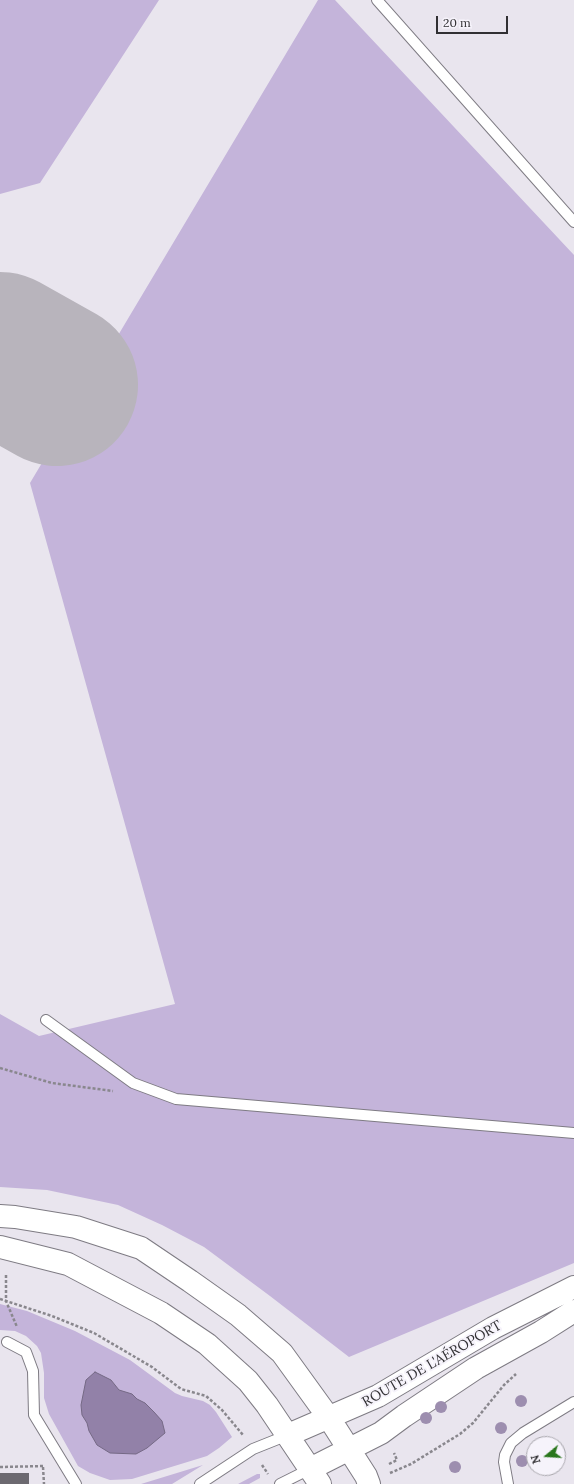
<!DOCTYPE html>
<html>
<head>
<meta charset="utf-8">
<style>
	body { margin:0 }
	#map { position:relative; width:574px; height:1484px; overflow:hidden; background:#e9e5ee; font-family:Lora,serif }
	canvas { display:block }
	.north { position:absolute; left:526px; top:1436px; width:40px; height:40px; box-sizing:border-box; background:#f6f3fb; border:1px solid #a7a5ab; border-radius:50%; rotate:252deg; font-size:11px; font-weight:700; line-height:16px; text-align:center; color:#313033 }
	.north::after { content:''; display:block; margin:auto; width:14px; height:18px; background:#29761c; clip-path:polygon(50% 0,100% 100%,50% 72%,0 100%) }
	.scale { position:absolute; left:436px; top:16px; width:72px; height:18px; box-sizing:border-box; border:2px solid #313033; border-top:0; padding-left:5px; font-size:12px; line-height:14px; white-space:nowrap; color:#313033; -webkit-text-stroke:3px #f6f3fb; paint-order:stroke }
</style>
</head>
<body>
<div id="map">
<canvas width="574" height="1484"></canvas>
<div class="north">N</div>
<div class="scale">20 m</div>
</div>
<script>
const ctx = document.querySelector('canvas').getContext('2d');
ctx.lineJoin = 'round';
function fillPath(path, color) {
  ctx.fillStyle = color;
  ctx.fill(path, 'evenodd');
}
function poly(rows) {
  const path = new Path2D();
  for (const r of rows) {
    path.moveTo(r[0], r[1]);
    for (let i = 2; i < r.length; i += 2) path.lineTo(r[i], r[i + 1]);
  }
  return path;
}
function stroke(path, color, width, dash) {
  ctx.strokeStyle = color;
  ctx.lineWidth = width;
  ctx.lineCap = dash ? 'butt' : 'round';
  ctx.setLineDash(dash || []);
  ctx.stroke(path);
}
function write(font, color, halo, rows, align = 'center') {
  ctx.font = font + ' Lora,serif';
  ctx.lineWidth = 4;
  ctx.setLineDash([]);
  ctx.textBaseline = 'middle';
  ctx.strokeStyle = halo;
  ctx.fillStyle = color;
  for (const [text, x, y, turn = 0] of rows) {
    ctx.save();
    ctx.translate(x, y);
    ctx.rotate((+turn || 0) * Math.PI / 180);
    ctx.textAlign = isNaN(turn) ? turn : align;
    if (halo) ctx.strokeText(text, 0, 0);
    ctx.fillText(text, 0, 0);
    ctx.restore();
  }
}
fillPath(poly([
	[0,0,159,0,40,183,0,194],
	[318,0,335,0,574,255,574,1263,349,1357,270,1296,204,1247,162,1225,118,1205,47,1190,0,1187,0,1014,39,1036,175,1004,30,483],
	[0,1304,27,1311,75,1331,130,1360,175,1393,182,1396,203,1401,210,1405,216,1412,232,1437,219,1448,207,1456,132,1479,110,1480,90,1473,78,1466,49,1414,44,1398,44,1373,41,1353,37,1346,26,1336,15,1331,0,1330],
	[203,1465,172,1484,141,1484],
	[257,1474,260,1474,260,1478,249,1484,238,1484]
]), '#c4b4da');
const water = poly([
	[95,1372,111,1380,119,1390,132,1394,137,1399,145,1403,154,1412,162,1421,165,1433,147,1448,136,1454,110,1453,97,1445,89,1431,87,1423,82,1415,81,1405,86,1380,95,1372]
]);
fillPath(water, '#9281a8');
stroke(water, '#756985', 1);
stroke(poly([
	[0,353,57,385]
]), '#b8b4bc', 162);
fillPath(poly([
	[0,1473,29,1473,29,1484,0,1484]
]), '#6c6970');
const lane = poly([
	[377,0,574,222],
	[46,1020,133,1083,176,1099,574,1133],
	[7,1342,26,1352,33,1371,34,1415,76,1484],
	[200,1484,253,1449,288,1435],
	[280,1484,310,1469],
	[508,1484,504,1462,505,1455,511,1443,523,1433,574,1402]
]);
const secondary = poly([
	[0,1216,15,1217,76,1227,141,1248,190,1281,238,1315,282,1353,329,1418,366,1476,369,1484],
	[0,1247,68,1264,161,1313,207,1344,248,1381,267,1405,320,1484],
	[288,1435,378,1396,493,1328,574,1287],
	[310,1469,381,1433,404,1416,476,1368,541,1332,574,1311]
]);
stroke(lane, '#7e7b83', 12);
stroke(secondary, '#7e7b83', 24);
stroke(poly([
	[0,1068,52,1083,113,1091],
	[6,1275,6,1301,17,1327],
	[0,1299,52,1316,94,1333,152,1367,181,1389,206,1396,222,1410,243,1435],
	[389,1464,397,1460,394,1453],
	[262,1465,268,1474],
	[0,1467,45,1466],
	[43,1467,44,1484],
	[390,1473,411,1464,460,1434,473,1423,504,1385,516,1374]
]), '#89878d', 2.5, [3, 2]);
stroke(lane, '#fff', 10);
stroke(secondary, '#fff', 22);
ctx.fillStyle = '#9d8eaf';
for (const [x, y] of [
	[521,1401],
	[441,1407],
	[426,1418],
	[501,1428],
	[522,1461],
	[455,1467]
]) {
  ctx.beginPath();
  ctx.arc(x, y, 6, 0, 2 * Math.PI);
  ctx.fill();
}
write('14px', '#313033', '#f6f3fb', [
	["ROUTE DE L'AÉROPORT",432,1364,-30]
]);
</script>
</body>
</html>
